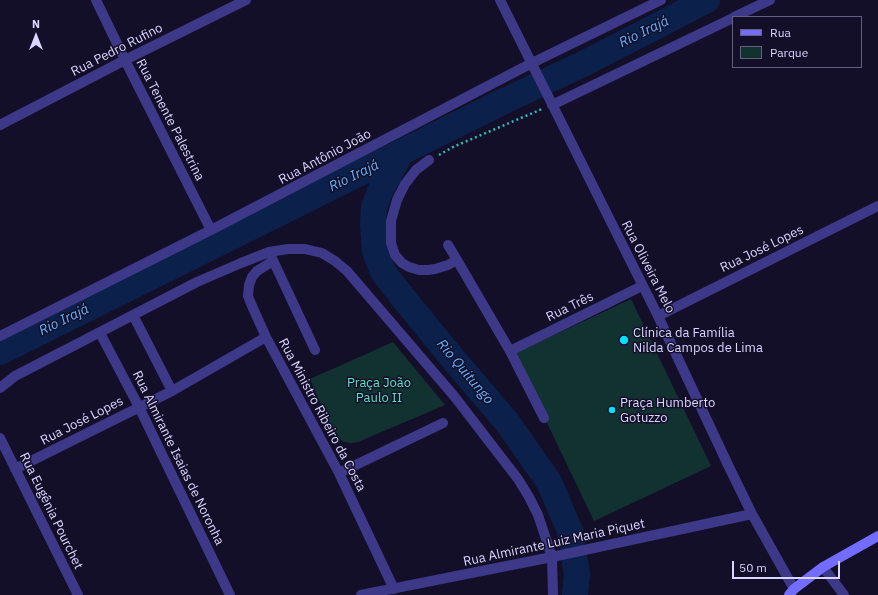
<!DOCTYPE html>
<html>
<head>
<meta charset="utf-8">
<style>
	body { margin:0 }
	#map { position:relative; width:878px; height:595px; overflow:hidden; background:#140f28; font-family:"IBM Plex Sans",sans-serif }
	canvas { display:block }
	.legend { position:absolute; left:732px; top:16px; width:130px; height:52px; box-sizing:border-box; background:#140f28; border:1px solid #645f7e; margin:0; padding:5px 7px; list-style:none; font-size:12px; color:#dbd6ff }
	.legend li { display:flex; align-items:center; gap:8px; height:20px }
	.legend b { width:20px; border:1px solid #645f7e }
	.north { position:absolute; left:16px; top:16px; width:40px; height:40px; -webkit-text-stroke:3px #140f28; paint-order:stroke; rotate:0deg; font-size:11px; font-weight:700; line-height:16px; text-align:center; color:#dbd6ff }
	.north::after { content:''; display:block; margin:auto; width:14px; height:18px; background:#dbd6ff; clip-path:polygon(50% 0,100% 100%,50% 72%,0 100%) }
	.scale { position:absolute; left:732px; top:561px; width:108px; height:18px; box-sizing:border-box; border:2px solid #dbd6ff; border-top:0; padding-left:5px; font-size:12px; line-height:14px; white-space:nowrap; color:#dbd6ff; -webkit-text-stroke:3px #140f28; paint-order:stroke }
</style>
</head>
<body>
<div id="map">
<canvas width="878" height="595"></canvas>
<ul class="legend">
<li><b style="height:5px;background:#736dff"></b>Rua</li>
<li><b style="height:11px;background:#123231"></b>Parque</li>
</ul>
<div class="north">N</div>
<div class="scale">50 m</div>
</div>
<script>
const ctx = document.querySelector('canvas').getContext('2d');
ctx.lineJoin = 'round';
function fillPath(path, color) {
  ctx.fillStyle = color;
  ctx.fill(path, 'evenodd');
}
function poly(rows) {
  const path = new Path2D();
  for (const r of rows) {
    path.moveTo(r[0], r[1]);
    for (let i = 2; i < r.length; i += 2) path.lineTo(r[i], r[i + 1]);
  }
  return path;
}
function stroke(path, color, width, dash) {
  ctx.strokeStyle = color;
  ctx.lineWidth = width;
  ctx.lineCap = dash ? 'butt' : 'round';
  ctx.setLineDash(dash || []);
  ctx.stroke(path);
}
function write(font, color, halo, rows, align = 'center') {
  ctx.font = font + ' "IBM Plex Sans",sans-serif';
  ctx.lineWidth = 3;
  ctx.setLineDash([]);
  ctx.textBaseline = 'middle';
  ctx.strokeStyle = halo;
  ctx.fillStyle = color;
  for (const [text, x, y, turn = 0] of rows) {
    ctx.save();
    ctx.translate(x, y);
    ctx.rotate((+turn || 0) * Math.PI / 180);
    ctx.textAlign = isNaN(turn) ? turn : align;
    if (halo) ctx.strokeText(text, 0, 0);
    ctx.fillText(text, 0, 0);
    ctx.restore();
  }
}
fillPath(poly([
	[631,299,711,466,594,521,514,354],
	[393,342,445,405,358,442,351,443,344,442,338,438,333,433,310,379]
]), '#123231');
stroke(poly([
	[401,153,381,189,374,207,373,225,375,251,383,272,401,295,454,360,507,422,549,482,570,531,577,574,575,595],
	[0,352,500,103,585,63,707,0]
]), '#0b214b', 26);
stroke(poly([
	[439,155,453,147,542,109]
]), '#2cbcb7', 2.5, [2, 3]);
stroke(poly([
	[96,0,125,60,211,230],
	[500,0,658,316,729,467,752,514,794,589],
	[734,17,770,0],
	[552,105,733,18],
	[0,125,125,60,246,0],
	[429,160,416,170,405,184,397,200,391,221,391,243,395,255,402,263,409,267,419,270,428,270,435,269,448,265,457,260,448,245],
	[271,256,315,350],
	[457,260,510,351,544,418],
	[273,261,257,271,252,277,249,285,248,296,252,306,266,337,339,473,394,589],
	[133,315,172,391],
	[658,316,878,206],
	[100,333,139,407,230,595],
	[0,336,211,230,532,63,661,0],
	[510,351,642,286],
	[0,388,15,376,197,282,241,263,269,252,288,249,305,249,322,253,335,261,347,271,454,396,518,479,529,497,538,515,552,557,553,595],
	[0,438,78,595],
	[15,469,172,391,266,337],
	[339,473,443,423],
	[823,567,844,595],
	[361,595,552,557,752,514]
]), '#3d3988', 10);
stroke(poly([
	[789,595,794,589,823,567,878,536]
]), '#736dff', 10);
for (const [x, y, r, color] of [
	[624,340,5,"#02e1ff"],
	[612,410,4,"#02e1ff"]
]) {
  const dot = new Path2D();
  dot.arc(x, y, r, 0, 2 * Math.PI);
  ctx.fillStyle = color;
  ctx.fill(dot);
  stroke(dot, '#140f28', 1.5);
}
write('13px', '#dbd6ff', '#140f28', [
	["Rua Pedro Rufino",117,50,-27],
	["Rua Tenente Palestrina",170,120,63],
	["Rua Antônio João",325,157,-28],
	["Rua José Lopes",762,249,-26],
	["Rua Oliveira Melo",648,267,63],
	["Rua Três",570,307,-26],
	["Rua Ministro Ribeiro da Costa",322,415,62],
	["Rua José Lopes",82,421,-27],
	["Rua Almirante Isaias de Noronha",178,458,64],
	["Rua Eugênia Pourchet",51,511,64],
	["Rua Almirante Luiz Maria Piquet",554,543,-12]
]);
write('13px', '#dbd6ff', '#140f28', [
	["Clínica da Família",633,333],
	["Nilda Campos de Lima",633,348],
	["Praça Humberto",620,403],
	["Gotuzzo",620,418]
], 'left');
write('13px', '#5de3c4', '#140f28', [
	["Praça João",379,383],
	["Paulo II",379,398]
]);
write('italic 14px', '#64b4ff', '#140f28', [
	["Rio Irajá",644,32,-26],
	["Rio Irajá",354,176,-26],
	["Rio Irajá",64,320,-26],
	["Rio Quitungo",465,372,50]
]);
</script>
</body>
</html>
